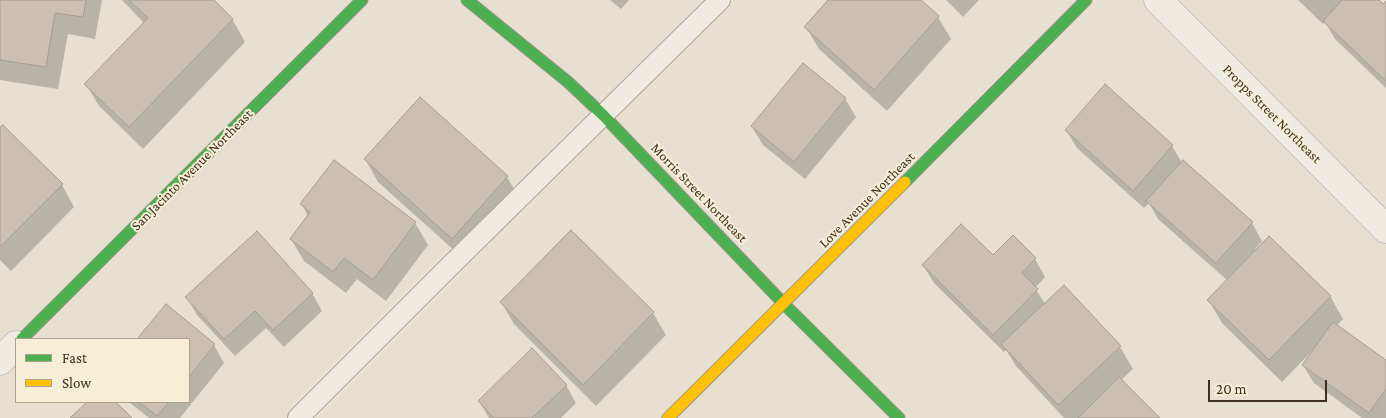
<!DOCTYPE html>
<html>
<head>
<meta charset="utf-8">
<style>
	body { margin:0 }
	#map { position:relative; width:1386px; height:418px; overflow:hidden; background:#e7e0d1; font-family:"Crimson Pro",serif }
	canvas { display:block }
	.legend { position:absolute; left:15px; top:338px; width:175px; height:65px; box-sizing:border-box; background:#f7eed8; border:1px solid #ada18e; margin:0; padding:6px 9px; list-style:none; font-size:15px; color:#3d2e20 }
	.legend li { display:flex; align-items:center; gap:10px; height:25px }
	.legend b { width:25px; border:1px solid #ada18e }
	.scale { position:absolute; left:1208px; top:380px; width:119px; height:22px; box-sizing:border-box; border:2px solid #3d2e20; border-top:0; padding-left:6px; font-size:15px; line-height:18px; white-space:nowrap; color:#3d2e20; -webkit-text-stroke:4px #f7eed8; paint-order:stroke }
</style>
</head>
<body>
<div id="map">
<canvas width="1386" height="418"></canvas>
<ul class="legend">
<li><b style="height:6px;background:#4caf50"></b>Fast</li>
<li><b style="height:6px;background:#ffc107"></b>Slow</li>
</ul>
<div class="scale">20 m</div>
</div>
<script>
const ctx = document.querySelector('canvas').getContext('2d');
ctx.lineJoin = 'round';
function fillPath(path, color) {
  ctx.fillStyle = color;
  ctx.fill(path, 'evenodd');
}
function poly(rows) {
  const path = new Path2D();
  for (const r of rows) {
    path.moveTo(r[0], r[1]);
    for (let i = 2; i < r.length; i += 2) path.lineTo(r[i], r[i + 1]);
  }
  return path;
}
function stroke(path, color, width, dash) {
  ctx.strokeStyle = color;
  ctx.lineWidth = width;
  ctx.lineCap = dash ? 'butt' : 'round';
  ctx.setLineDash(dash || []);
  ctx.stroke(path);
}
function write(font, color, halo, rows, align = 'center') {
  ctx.font = font + ' "Crimson Pro",serif';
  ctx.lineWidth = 4;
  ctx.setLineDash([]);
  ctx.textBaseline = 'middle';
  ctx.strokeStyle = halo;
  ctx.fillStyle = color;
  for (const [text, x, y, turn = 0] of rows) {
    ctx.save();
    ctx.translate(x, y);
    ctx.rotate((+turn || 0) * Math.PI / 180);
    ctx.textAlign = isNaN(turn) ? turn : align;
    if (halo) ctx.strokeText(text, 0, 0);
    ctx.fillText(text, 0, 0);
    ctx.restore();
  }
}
fillPath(poly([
	[0,0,102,0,95,39,68,34,58,89,0,80],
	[122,0,212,0,232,19,245,42,143,149,99,106,86,84,144,23],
	[610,0,629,0,621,9],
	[830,0,919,0,938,17,951,39,887,111,819,49,806,27],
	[946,0,979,0,963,17],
	[1298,0,1377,0,1383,6,1386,3,1386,88,1335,39,1325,22,1323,24],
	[1105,86,1172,146,1182,163,1252,223,1262,241,1255,249,1330,296,1343,319,1336,326,1386,361,1386,418,1362,418,1314,383,1303,365,1311,352,1282,382,1222,323,1209,301,1228,281,1158,219,1149,203,1144,208,1077,148,1066,130],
	[845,99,856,117,805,179,763,145,752,127],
	[0,129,62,185,74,207,11,271,0,260],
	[365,159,507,177,520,199,465,260,378,182],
	[334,162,415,223,428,245,386,301,357,279,346,293,304,261,291,239,308,216,302,204],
	[571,232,653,313,666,335,596,406,514,324,501,302],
	[993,257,1035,259,1045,277,1035,288,1045,304,1120,347,1133,369,1121,380,1158,418,1064,418,1016,366,1006,350,1004,352,934,283,923,265],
	[312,293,322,311,284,347,266,328,235,356,197,315,187,297],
	[166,306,214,345,224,363,180,418,149,418,129,402,189,402,189,339,139,339],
	[566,385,576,403,561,418,489,418,479,401]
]), '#0003');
const building = poly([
	[0,0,86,0,83,17,55,13,46,67,0,60,0,0],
	[129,0,214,0,233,19,129,127,84,84,148,18,129,0],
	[828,0,921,0,939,16,874,90,804,27,828,0],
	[1342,0,1379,0,1383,4,1386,1,1386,81,1323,21,1342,0],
	[803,63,846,98,794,162,751,126,803,63],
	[1105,84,1173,145,1133,191,1065,130,1105,84],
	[420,97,508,176,452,239,364,159,420,97],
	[3,125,63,184,0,247,0,127,3,125],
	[334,160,416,222,373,280,344,258,333,272,290,239,310,212,300,204,334,160],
	[1183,160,1253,222,1216,263,1146,201,1183,160],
	[961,224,993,255,1013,235,1036,258,1022,273,1038,289,993,335,922,265,961,224],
	[571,230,654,312,583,385,500,302,571,230],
	[257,231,313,293,273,330,255,311,224,339,185,297,257,231],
	[1269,236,1331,296,1269,360,1207,300,1269,236],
	[1064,285,1121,346,1058,405,1001,344,1064,285],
	[166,304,215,344,189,377,189,339,137,339,166,304],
	[1333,322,1386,360,1386,389,1369,413,1302,365,1333,322],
	[532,348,567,385,532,418,494,418,478,401,532,348],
	[1119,377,1160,418,1078,418,1119,377],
	[87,402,116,402,132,418,70,418,87,402],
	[139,402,169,402,157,416,139,402]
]);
fillPath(building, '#cbbfb2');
stroke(building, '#a89c90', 1);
const lane = poly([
	[298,418,449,267,720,0]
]);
const street = poly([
	[1158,0,1386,229],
	[0,361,16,345]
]);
const fast = poly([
	[467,0,568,82,603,115,784,304,899,418],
	[905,182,1086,0],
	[22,339,362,0]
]);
const slow = poly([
	[668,418,905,182]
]);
stroke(lane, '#ada599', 22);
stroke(street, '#ada599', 29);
stroke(fast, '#9c958a', 13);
stroke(slow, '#9c958a', 13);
stroke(lane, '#efebe3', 20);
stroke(street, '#efebe3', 28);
stroke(fast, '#4caf50', 11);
stroke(slow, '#ffc107', 11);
write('14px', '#3d2e20', '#f7eed8', [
	["Propps Street Northeast",1272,114,45],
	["San Jacinto Avenue Northeast",192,170,-45],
	["Morris Street Northeast",699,193,46],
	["Love Avenue Northeast",867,200,-45]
]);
</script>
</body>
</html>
